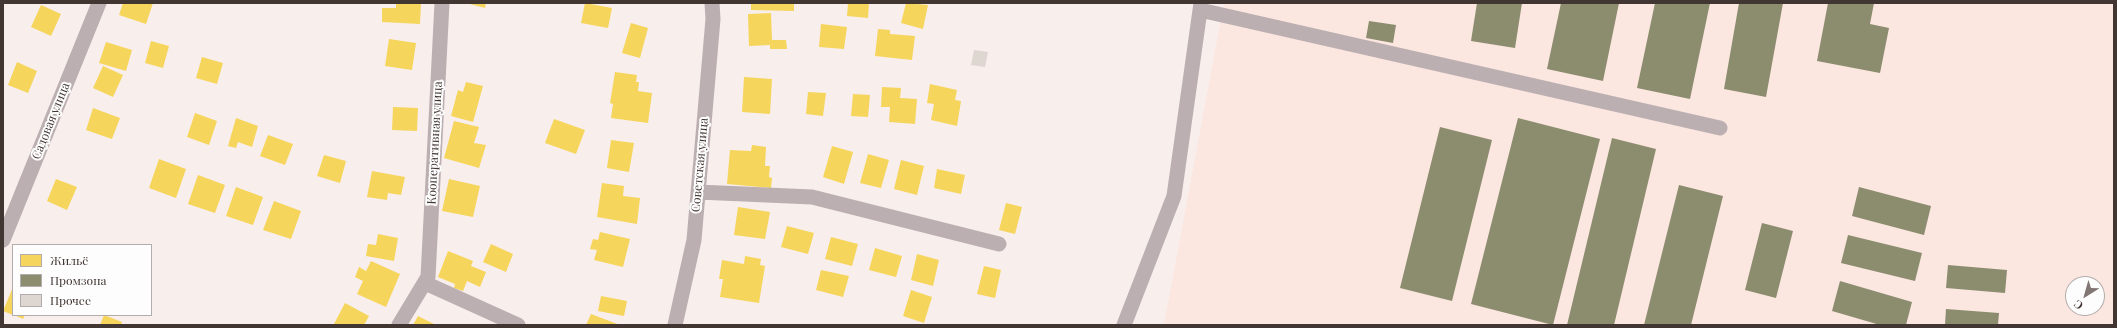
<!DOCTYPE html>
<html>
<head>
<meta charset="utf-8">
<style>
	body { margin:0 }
	#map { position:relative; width:2117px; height:328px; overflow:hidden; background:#f8eeec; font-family:"Playfair Display",serif }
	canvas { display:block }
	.frame { position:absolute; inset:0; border:4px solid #423633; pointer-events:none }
	.legend { position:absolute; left:12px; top:244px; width:140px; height:72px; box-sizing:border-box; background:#fdfdfd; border:1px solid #b2adac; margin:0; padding:5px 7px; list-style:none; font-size:12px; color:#423633 }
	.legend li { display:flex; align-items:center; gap:8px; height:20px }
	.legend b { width:20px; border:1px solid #b2adac }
	.north { position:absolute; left:2065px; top:276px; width:40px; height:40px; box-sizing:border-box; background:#fdfdfd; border:1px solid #b2adac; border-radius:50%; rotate:217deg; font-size:11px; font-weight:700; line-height:16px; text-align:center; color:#423633 }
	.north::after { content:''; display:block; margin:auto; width:14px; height:18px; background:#827674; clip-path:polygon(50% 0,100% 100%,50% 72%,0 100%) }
</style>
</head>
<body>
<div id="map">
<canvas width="2117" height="328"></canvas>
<div class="frame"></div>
<ul class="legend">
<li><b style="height:11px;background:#f6d55c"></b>Жильё</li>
<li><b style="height:11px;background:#8c8c6e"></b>Промзона</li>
<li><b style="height:11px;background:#ded6d1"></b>Прочее</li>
</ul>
<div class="north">С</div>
</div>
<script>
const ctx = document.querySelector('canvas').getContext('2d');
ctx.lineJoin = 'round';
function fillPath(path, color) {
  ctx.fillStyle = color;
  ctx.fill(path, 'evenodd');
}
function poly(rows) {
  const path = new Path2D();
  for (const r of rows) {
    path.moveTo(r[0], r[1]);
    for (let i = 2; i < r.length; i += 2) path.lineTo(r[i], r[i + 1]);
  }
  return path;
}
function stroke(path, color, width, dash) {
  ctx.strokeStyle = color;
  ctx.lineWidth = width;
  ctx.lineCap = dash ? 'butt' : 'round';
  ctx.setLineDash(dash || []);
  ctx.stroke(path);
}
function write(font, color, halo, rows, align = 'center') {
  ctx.font = font + ' "Playfair Display",serif';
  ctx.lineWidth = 4;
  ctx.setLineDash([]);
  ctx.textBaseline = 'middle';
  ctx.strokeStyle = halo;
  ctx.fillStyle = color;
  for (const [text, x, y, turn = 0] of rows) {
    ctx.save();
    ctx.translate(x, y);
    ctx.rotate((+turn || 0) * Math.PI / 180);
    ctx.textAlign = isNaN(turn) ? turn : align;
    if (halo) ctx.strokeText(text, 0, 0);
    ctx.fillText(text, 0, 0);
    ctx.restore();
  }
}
fillPath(poly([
	[1224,3,2114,3,2114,325,1164,325],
	[2073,284,2097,284,2097,308,2073,308]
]), '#fbe6e0');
fillPath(poly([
	[123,3,153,3,146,24,119,15],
	[396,3,421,3,420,24,382,22,382,8,396,8],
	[466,3,486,3,485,8],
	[585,3,612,8,608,28,581,23],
	[751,3,794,3,794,11,751,10],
	[848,3,869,3,868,18,847,16],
	[906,3,928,5,923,29,901,23],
	[41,5,61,14,51,36,31,27],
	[771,13,772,40,786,40,787,49,770,49,770,45,749,46,748,14],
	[631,23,648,28,640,58,622,53],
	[821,24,847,27,844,49,819,47],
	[878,29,890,30,890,34,915,36,912,60,875,56],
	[389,39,416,43,412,70,385,66],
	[151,41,169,46,163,68,145,63],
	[106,42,132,50,126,71,99,63],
	[202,57,223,63,217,84,196,78],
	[17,62,37,71,28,93,8,85],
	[103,66,123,75,113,97,93,88],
	[615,72,637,75,636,82,639,82,638,91,652,93,648,123,611,118,613,104,610,103],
	[744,77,772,79,770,114,742,112],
	[466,82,483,86,473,122,451,116,458,90,463,92],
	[930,84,957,90,955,100,961,101,957,126,931,120,934,104,927,103],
	[882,87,901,88,900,98,917,99,915,124,889,122,890,107,881,107],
	[808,92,826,93,823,116,806,114],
	[853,94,870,95,868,117,851,116],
	[393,107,418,108,417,131,392,130],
	[93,108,120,118,112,139,86,130],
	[195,113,217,121,209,145,187,137],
	[236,118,258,126,252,147,238,142,236,148,228,146],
	[554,119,585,130,576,154,545,143],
	[454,121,479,127,474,143,486,145,479,168,444,158],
	[268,135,293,144,285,165,260,156],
	[611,140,634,143,629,172,607,168],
	[752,145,766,147,765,166,770,166,769,177,772,178,771,188,727,184,730,150,751,151],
	[832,146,853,152,844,184,823,177],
	[868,154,889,160,881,188,860,183],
	[324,155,346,161,340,183,317,176],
	[159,159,186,169,176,198,149,188],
	[901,160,924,166,917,195,894,189],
	[937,169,965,175,961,194,934,188],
	[372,171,405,177,401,195,388,193,387,200,367,197],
	[198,175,225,185,215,213,188,204],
	[56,179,77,187,67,210,47,201],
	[449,179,480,186,473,217,442,211],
	[602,183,624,186,623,196,640,198,637,224,597,217],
	[236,187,263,197,253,225,226,216],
	[274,201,301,211,291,239,263,230],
	[1006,203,1022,207,1015,234,999,230],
	[738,207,770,212,765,239,734,235],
	[787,226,814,233,808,254,781,247],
	[600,232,630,239,623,267,594,260,597,250,590,249,593,239,598,240],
	[378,234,398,238,394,261,366,256,368,244,376,245],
	[831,237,858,244,852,266,825,259],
	[491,244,513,254,506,272,483,262],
	[875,248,902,256,896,277,869,270],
	[448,251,473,261,471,266,486,272,480,287,467,281,463,291,454,288,455,284,438,277],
	[917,254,939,260,933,286,911,280],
	[745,256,761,259,760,265,765,266,759,303,720,297,723,279,719,279,722,260,744,264],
	[371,261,400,274,386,307,357,294,363,281,355,277,359,267,366,271],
	[984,266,1001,270,995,298,977,294],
	[821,270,849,276,843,297,816,290],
	[13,287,13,315,3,311],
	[911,290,932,297,924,323,903,316],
	[601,296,627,301,624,316,598,311],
	[345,303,369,316,364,325,334,324],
	[591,314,620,325,586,325],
	[14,315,25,315,23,319],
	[104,315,122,322,121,325,100,325],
	[418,316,436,325,413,325]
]), '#f6d55c');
fillPath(poly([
	[1477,3,1522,3,1515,48,1471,41],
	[1561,3,1619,3,1603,81,1547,69],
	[1655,3,1710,3,1690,99,1637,88],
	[1739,3,1783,3,1766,97,1724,89],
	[1828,3,1874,3,1870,24,1889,28,1880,73,1817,61],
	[1369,21,1396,25,1393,43,1366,38],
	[1518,118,1600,139,1553,325,1471,304],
	[1440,127,1492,140,1452,301,1400,288],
	[1612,138,1656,149,1614,325,1567,325],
	[1679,185,1723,196,1691,325,1644,325],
	[1859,187,1931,206,1924,235,1852,216],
	[1762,223,1793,231,1776,298,1745,290],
	[1848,235,1922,253,1915,281,1841,263],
	[1948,265,2007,270,2005,293,1946,288],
	[1840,281,1912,302,1906,325,1880,325,1832,311],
	[1946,309,1999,313,1998,325,1945,325]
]), '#8c8c6e');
fillPath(poly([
	[974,50,988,52,985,67,971,65]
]), '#ded6d1');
stroke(poly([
	[1200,10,1720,128],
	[698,192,812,197,999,244],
	[3,240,99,3],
	[425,283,518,325],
	[399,325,428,277,442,3],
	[675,325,694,240,713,19,712,3],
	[1124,325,1174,196,1201,3]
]), '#bcafb2', 15);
write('12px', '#423633', '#fdfdfd', [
	["Садовая улица",51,121,-68],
	["Кооперативная улица",435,143,-87],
	["Советская улица",700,165,-85]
]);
</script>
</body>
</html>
